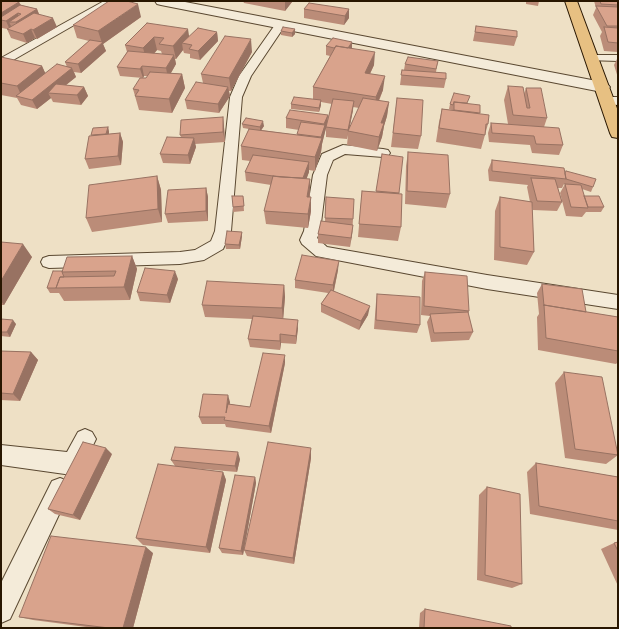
<!DOCTYPE html>
<html>
<head>
<meta charset="utf-8">
<style>
	body { margin:0 }
	#map { position:relative; width:619px; height:629px; overflow:hidden; background:#eee0c5; font-family:"Libre Bodoni",serif }
	canvas { display:block }
	.frame { position:absolute; inset:0; border:2px solid #281600; pointer-events:none }
</style>
</head>
<body>
<div id="map">
<canvas width="619" height="629"></canvas>
<div class="frame"></div>
</div>
<script>
const ctx = document.querySelector('canvas').getContext('2d');
ctx.lineJoin = 'round';
function poly(rows) {
  const path = new Path2D();
  for (const r of rows) {
    path.moveTo(r[0], r[1]);
    for (let i = 2; i < r.length; i += 2) path.lineTo(r[i], r[i + 1]);
  }
  return path;
}
function stroke(path, color, width, dash) {
  ctx.strokeStyle = color;
  ctx.lineWidth = width;
  ctx.lineCap = dash ? 'butt' : 'round';
  ctx.setLineDash(dash || []);
  ctx.stroke(path);
}
function fillPath(path, color) {
  ctx.fillStyle = color;
  ctx.fill(path, 'evenodd');
}
const minor = poly([
	[104,1,116,1,1,67,1,58,104,1],
	[281,21,286,24,251,76,242,97,231,231,223,249,204,260,180,264,49,268,43,266,41,262,43,258,49,256,180,252,195,250,211,241,215,231,230,97,239,76,277,22,281,21],
	[591,55,618,55,618,61,587,60,585,58,587,56,591,55],
	[607,97,618,97,618,105,603,104,601,101,603,98,607,97],
	[343,145,383,149,388,150,390,153,388,156,383,157,345,154,333,160,327,175,320,231,317,238,327,247,487,275,618,295,618,309,487,289,316,256,302,244,300,240,304,231,313,175,322,154,343,145],
	[85,429,92,432,96,439,80,472,72,475,1,465,1,445,67,452,78,432,85,429],
	[60,478,68,481,71,489,10,619,1,623,1,583,52,481,60,478]
]);
const tertiary = poly([
	[155,1,180,1,602,82,607,84,610,87,607,90,602,92,161,5,157,4,155,1]
]);
const primary = poly([
	[565,1,577,1,618,111,618,138,612,137,610,133,565,1]
]);
stroke(minor, '#5a4831', 2);
stroke(tertiary, '#5a4831', 2);
stroke(primary, '#281600', 2);
fillPath(minor, '#f4ebd9');
fillPath(tertiary, '#f4ebd9');
fillPath(primary, '#e7c082');
fillPath(poly([
	[1,1,19,2,21,5,37,9,39,14,57,27,37,39,35,38,27,43,11,38,7,29,2,28,1,25],
	[243,1,292,1,292,2,285,11,244,3],
	[526,1,539,1,538,6,526,4],
	[594,1,618,1,618,52,604,51,600,36,602,32,593,15,596,8],
	[304,9,349,9,349,18,344,25,304,18],
	[141,17,103,44,106,51,81,73,74,72,76,77,66,85,84,87,88,96,81,105,53,102,51,98,37,109,21,105,17,98,1,95,1,57,42,66,45,73,67,67,65,62,89,41,77,38,73,25],
	[147,23,189,37,217,32,218,41,200,60,190,58,190,54,184,53,183,50,176,59,175,59,176,64,171,73,182,74,185,88,172,113,139,110,133,89,146,78,148,76,144,76,143,78,120,76,117,67,127,52,125,45],
	[157,50,161,51,162,54,154,54],
	[476,26,517,37,514,46,473,41],
	[295,29,295,34,292,37,281,35,281,31],
	[326,46,352,48,374,65,370,74,383,90,379,101,389,102,387,116,384,126,382,137,377,151,347,145,348,135,347,139,326,137,326,128,322,144,321,152,315,171,309,170,309,172,306,179,310,179,310,197,311,211,308,228,266,224,264,211,271,185,246,181,245,172,250,161,242,160,241,146,249,129,243,128,242,124,264,126,261,130,297,135,299,130,286,128,286,118,328,115,327,123,332,104,321,102,321,105,319,112,291,109,291,104,313,100,313,87,330,56,326,55],
	[353,107,359,108,349,129,353,110],
	[252,52,231,91,229,91,230,96,219,113,187,109,185,100,203,83,201,74],
	[618,57,618,78,614,65],
	[438,61,436,72,446,79,444,88,400,85,402,70,404,70,405,64],
	[508,86,524,94,526,88,547,118,544,127,563,145,559,155,532,153,530,145,489,142,488,133,491,123,508,124,504,100],
	[397,98,421,136,418,149,391,147],
	[467,103,480,114,488,124,481,149,436,142,439,122,442,109,452,110,449,109,450,104],
	[223,117,224,127,225,142,195,144,196,147,190,164,163,163,160,154,181,137,180,135],
	[108,127,109,132,109,134,120,133,123,142,121,165,89,169,85,159,91,136],
	[408,152,450,194,446,208,405,204,406,166],
	[382,154,399,193,401,227,398,241,358,237,362,191,376,192],
	[492,160,565,173,593,187,591,192,582,189,584,196,604,207,601,212,586,212,582,217,566,216,560,193,565,184,564,184,562,188,558,188,562,202,557,211,533,210,532,206,534,252,527,265,494,260,495,211,500,197,530,202,527,187,528,185,489,181,488,170],
	[157,176,161,190,162,222,92,232,86,218],
	[206,188,208,197,208,221,168,223,165,214],
	[243,196,244,211,233,212,233,207],
	[326,197,353,219,352,235,350,247,318,243,318,234,325,222],
	[242,232,242,236,240,249,226,249,225,244],
	[1,242,32,257,4,305,1,305],
	[132,256,137,269,130,300,64,301,59,293,50,293,47,288,62,271],
	[338,270,334,291,368,315,359,330,321,312,321,304,328,293,295,288,295,280],
	[425,272,469,311,468,314,473,332,469,340,431,342,427,322,430,316,421,315,422,281],
	[178,279,170,303,140,301,137,292],
	[542,284,586,312,618,317,618,362,616,364,538,350,537,317,539,314,537,293],
	[284,285,285,297,283,319,298,328,296,344,281,343,280,350,250,347,248,339,252,319,205,317,202,305],
	[377,294,420,325,417,333,374,329,376,302],
	[1,319,16,324,10,337,1,336],
	[1,351,31,352,38,360,20,401,1,400],
	[285,363,271,433,226,427,225,424,202,424,199,417,230,402,229,404,250,407],
	[564,372,618,455,606,464,565,458,555,383],
	[311,448,311,458,294,564,247,556,244,550],
	[112,454,80,520,55,514,48,509],
	[240,459,237,472,191,468,223,472,226,480,210,553,143,545,136,538,175,466,171,460],
	[536,463,618,477,618,530,530,514,527,472],
	[255,477,256,483,243,555,222,553,219,548],
	[487,487,522,584,512,588,477,580,479,495],
	[618,542,618,586,601,549,614,543],
	[153,553,133,628,94,628,33,620,19,617],
	[425,609,511,628,419,628,420,613]
]), '#bb8c78');
fillPath(poly([
	[286,1,292,1,292,2,285,11,285,2],
	[19,2,23,11,18,14,20,19,37,9,40,17,20,31,16,22,9,22,12,28,10,30,6,21,1,20,1,13],
	[138,4,141,17,103,44,106,51,81,73,78,64,102,43,98,31],
	[349,9,349,18,344,25,345,16],
	[53,18,57,27,37,39,33,30],
	[31,29,35,38,27,43,23,34],
	[188,29,190,42,182,43,183,50,176,59,173,46],
	[295,29,295,34,292,37,292,33],
	[217,32,218,41,200,60,198,51],
	[154,37,157,50,147,61,143,48],
	[251,39,252,52,231,91,229,78],
	[352,42,352,51,346,50],
	[375,52,374,65,364,86,365,73],
	[174,55,176,64,168,78,166,68],
	[42,66,48,79,22,97,17,86],
	[142,66,144,76,143,78,140,69],
	[72,68,76,77,56,93,48,93,51,98,37,109,32,100],
	[182,74,185,88,172,113,169,99],
	[385,76,383,90,374,111,376,97],
	[84,87,88,96,81,105,77,95],
	[228,87,230,96,219,113,218,104],
	[321,100,321,105,319,112,319,108],
	[354,101,353,110,349,131,348,131,347,139,348,130],
	[389,102,387,116,384,126,382,137,377,151,381,123],
	[328,115,327,125,325,132,322,144,321,152,315,171,315,157,321,140,321,137,324,126,324,124],
	[223,117,224,127,225,142,223,132],
	[263,121,264,126,260,132,260,127],
	[108,127,109,132,108,139,106,135],
	[120,133,123,142,121,165,118,156],
	[194,138,196,147,190,164,188,155],
	[309,162,309,172,303,189,302,180],
	[157,176,161,190,162,222,158,209],
	[310,179,310,193,307,211,307,197],
	[206,188,208,197,208,221,206,211],
	[311,197,311,211,308,228,308,214],
	[353,225,352,235,350,247,351,238],
	[242,232,242,236,240,249,239,245],
	[23,244,32,257,4,305,1,301,1,281],
	[132,256,137,269,130,300,124,287],
	[339,261,338,270,333,294,333,285],
	[175,271,178,279,170,303,167,295],
	[284,285,285,297,283,321,282,308],
	[370,306,368,315,359,330,361,321],
	[13,320,16,324,10,337,7,332],
	[298,320,298,328,296,344,296,336],
	[280,334,281,343,280,350],
	[31,352,38,360,20,401,13,394],
	[285,355,285,363,271,433,269,426],
	[228,395,230,402,228,420,226,413],
	[106,448,112,454,80,520,73,515],
	[311,448,311,458,294,564,293,558],
	[238,452,240,459,237,472,235,466],
	[223,472,226,480,210,553,206,547],
	[255,477,256,483,243,555,241,551],
	[146,547,153,553,133,628,123,628]
]), '#987262');
const building = poly([
	[1,1,15,1,19,2,1,13,1,1],
	[109,1,127,1,138,4,98,31,73,25,109,1],
	[600,1,618,1,618,5,601,4,600,1],
	[309,3,349,9,345,16,304,9,309,3],
	[20,5,37,9,16,22,9,22,21,14,18,13,6,21,1,20,1,17,20,5],
	[596,6,618,7,618,26,607,26,596,6],
	[34,13,53,18,33,30,31,29,23,34,7,29,34,13],
	[147,23,188,29,173,46,159,44,164,38,154,37,143,48,125,45,147,23],
	[476,26,517,31,517,37,475,32,476,26],
	[283,27,295,29,292,33,281,31,283,27],
	[604,27,618,28,618,43,608,42,604,27],
	[198,28,217,32,198,51,189,49,192,45,182,43,198,28],
	[225,36,251,39,229,78,201,74,225,36],
	[333,38,352,42,348,48,336,46,334,48,326,46,333,38],
	[90,40,103,42,78,64,65,62,90,40],
	[336,46,375,52,365,73,385,76,376,97,313,87,336,46],
	[128,51,174,55,166,68,142,66,140,69,117,67,128,51],
	[1,57,42,66,17,86,1,83,1,57],
	[408,57,438,61,436,69,405,64,408,57],
	[57,64,72,68,32,100,16,96,57,64],
	[402,70,446,73,446,79,401,75,402,70],
	[150,72,182,74,169,99,135,96,139,90,133,89,140,78,146,78,150,72],
	[196,82,228,87,218,104,185,100,196,82],
	[56,84,84,87,77,95,48,93,56,84],
	[508,86,523,87,527,108,530,108,526,88,541,88,547,118,513,115,508,86],
	[454,93,470,96,467,103,454,102,453,105,450,104,454,93],
	[294,97,321,100,319,108,291,104,294,97],
	[363,98,389,102,381,123,384,123,379,137,348,131,363,98],
	[397,98,423,100,421,136,393,133,397,98],
	[333,99,354,101,348,130,326,127,333,99],
	[454,102,480,105,480,113,454,110,454,102],
	[442,109,489,115,488,124,486,124,485,135,439,128,442,109],
	[290,110,328,115,324,124,286,118,290,110],
	[223,117,223,132,180,135,181,120,223,117],
	[246,118,263,121,260,127,242,124,246,118],
	[301,122,325,125,321,137,297,134,301,122],
	[491,123,559,128,563,145,536,144,534,136,492,133,491,123],
	[108,127,106,134,91,135,93,128,108,127],
	[249,129,322,138,315,157,241,146,249,129],
	[120,133,118,156,85,159,89,136,120,133],
	[167,137,194,138,188,155,160,154,167,137],
	[408,152,448,155,450,194,407,191,408,152],
	[382,154,403,157,399,193,376,191,382,154],
	[253,155,309,162,303,178,280,177,245,172,253,155],
	[492,160,564,168,566,179,492,171,492,160],
	[566,171,596,179,593,187,566,179,565,173,566,171],
	[157,176,158,209,86,218,89,185,157,176],
	[273,176,310,179,307,197,311,197,308,214,264,211,273,176],
	[531,178,555,179,562,202,537,201,531,178],
	[565,184,581,185,588,208,571,207,565,184],
	[206,188,206,211,165,214,168,190,206,188],
	[362,191,402,194,401,227,359,224,362,191],
	[232,196,243,196,244,206,233,207,232,196],
	[584,196,599,196,604,207,588,207,584,196],
	[326,197,354,199,353,219,325,218,326,197],
	[500,197,532,202,534,252,500,247,500,197],
	[321,221,353,225,351,238,318,234,321,221],
	[227,231,242,232,239,245,225,244,227,231],
	[1,242,23,244,1,281,1,242],
	[302,255,339,261,333,285,295,280,302,255],
	[132,256,124,287,56,288,60,277,114,276,116,271,62,272,67,257,132,256],
	[145,268,175,271,167,295,137,292,145,268],
	[53,271,62,271,62,272,64,277,60,277,56,288,47,288,53,271],
	[425,272,467,276,469,311,424,306,425,272],
	[207,281,284,285,282,308,202,305,207,281],
	[542,284,582,289,586,312,544,305,544,306,542,284],
	[331,290,370,306,361,321,321,304,331,290],
	[377,294,420,297,420,325,376,320,377,294],
	[544,305,618,317,618,351,546,338,544,305],
	[468,312,473,332,434,333,430,314,468,312],
	[253,316,298,320,296,336,280,334,280,341,248,339,253,316],
	[1,319,13,320,7,332,1,332,1,319],
	[1,351,31,352,13,394,1,393,1,351],
	[263,353,285,355,269,426,224,420,225,417,199,417,203,394,228,395,226,413,228,404,250,407,263,353],
	[564,372,602,377,618,455,575,449,564,372],
	[83,442,106,448,73,515,48,509,83,442],
	[268,442,311,448,293,558,244,550,268,442],
	[175,447,238,452,235,466,171,460,175,447],
	[536,463,618,477,618,521,539,506,536,463],
	[158,464,223,472,206,547,136,538,158,464],
	[235,475,255,477,241,551,219,548,235,475],
	[487,487,520,494,522,584,485,575,487,487],
	[51,536,146,547,123,628,109,628,19,617,51,536],
	[618,542,618,551,614,543,618,542],
	[425,609,511,626,511,628,424,628,425,609]
]);
fillPath(building, '#d9a38c');
stroke(building, '#987262', 1);
</script>
</body>
</html>
